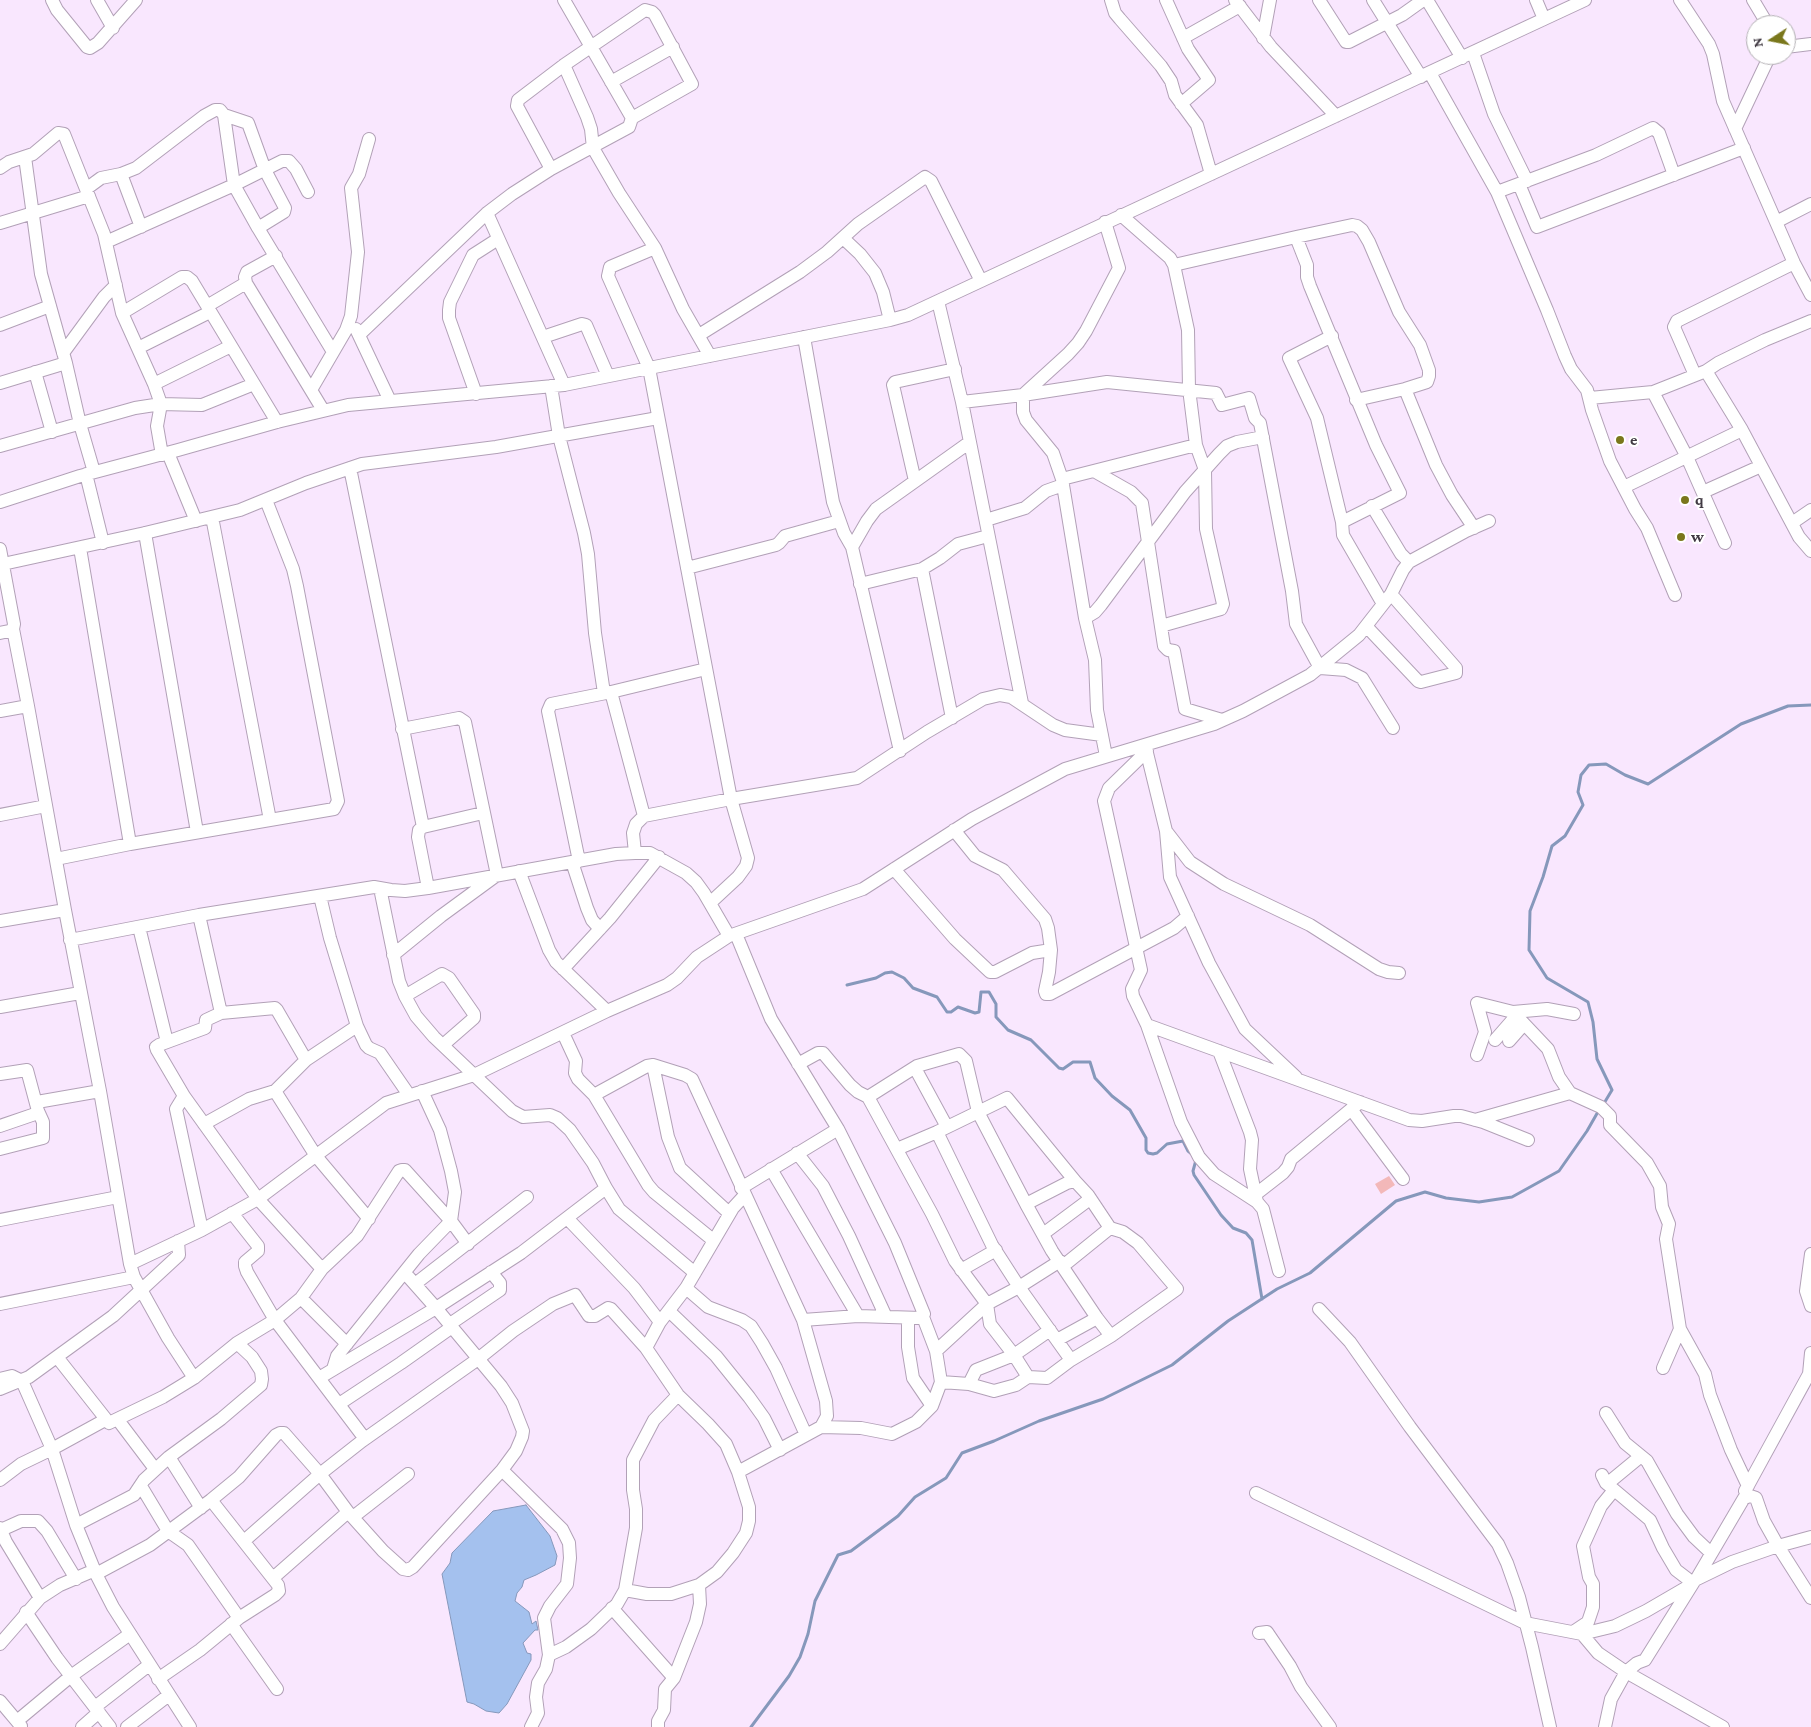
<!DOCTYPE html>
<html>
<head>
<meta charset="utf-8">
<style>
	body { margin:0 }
	#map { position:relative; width:1811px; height:1727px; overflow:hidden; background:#f9e7fe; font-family:"Crimson Pro",serif }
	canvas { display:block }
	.north { position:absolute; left:1746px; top:15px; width:50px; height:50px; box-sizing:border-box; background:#fff; border:1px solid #b3b0b4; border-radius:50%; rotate:259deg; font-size:14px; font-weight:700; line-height:20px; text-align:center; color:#413a43 }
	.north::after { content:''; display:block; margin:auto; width:18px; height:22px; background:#7a771c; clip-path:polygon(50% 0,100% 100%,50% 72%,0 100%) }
</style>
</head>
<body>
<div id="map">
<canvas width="1811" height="1727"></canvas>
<div class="north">N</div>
</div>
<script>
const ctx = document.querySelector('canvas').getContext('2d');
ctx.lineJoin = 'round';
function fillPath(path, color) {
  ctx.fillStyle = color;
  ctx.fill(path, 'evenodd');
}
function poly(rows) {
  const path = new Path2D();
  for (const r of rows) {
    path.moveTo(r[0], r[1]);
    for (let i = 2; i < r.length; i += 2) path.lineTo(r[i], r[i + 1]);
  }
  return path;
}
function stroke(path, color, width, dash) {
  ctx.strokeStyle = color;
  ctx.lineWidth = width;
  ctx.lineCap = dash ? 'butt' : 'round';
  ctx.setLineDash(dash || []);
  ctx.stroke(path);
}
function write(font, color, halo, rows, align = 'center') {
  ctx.font = font + ' "Crimson Pro",serif';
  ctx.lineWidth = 4;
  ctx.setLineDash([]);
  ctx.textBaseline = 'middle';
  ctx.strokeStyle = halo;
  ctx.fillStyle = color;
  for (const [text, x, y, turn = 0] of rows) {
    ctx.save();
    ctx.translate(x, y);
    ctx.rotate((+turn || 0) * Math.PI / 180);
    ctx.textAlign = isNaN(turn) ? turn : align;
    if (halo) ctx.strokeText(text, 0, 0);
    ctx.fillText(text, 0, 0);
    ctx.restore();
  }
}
fillPath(poly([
	[1389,1176,1395,1185,1381,1194,1375,1184]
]), '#f3b8b9');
const water = poly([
	[526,1505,550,1536,557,1556,555,1565,536,1575,524,1580,522,1587,517,1593,515,1601,529,1612,532,1624,536,1621,538,1630,535,1630,523,1643,527,1653,531,1654,531,1660,507,1704,499,1713,486,1711,474,1704,467,1702,442,1574,450,1563,452,1553,493,1511,526,1505]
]);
fillPath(water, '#a4c1ee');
stroke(water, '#8698bb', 1);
stroke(poly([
	[847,985,876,978,885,973,892,972,904,978,913,988,937,997,947,1012,951,1012,958,1007,975,1013,979,1012,981,992,989,992,996,1004,996,1017,1008,1030,1031,1040,1059,1068,1063,1069,1073,1062,1090,1062,1095,1078,1112,1096,1130,1110,1146,1138,1146,1150,1148,1153,1153,1154,1157,1153,1167,1144,1183,1141,1188,1151,1193,1155],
	[1603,1105,1612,1090,1597,1059,1593,1022,1588,1002,1547,978,1529,950,1530,911,1543,877,1552,846,1565,836,1583,805,1578,792,1581,775,1589,765,1606,764,1625,775,1648,784,1741,724,1788,706,1811,705],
	[1196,1160,1193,1171,1194,1175,1221,1215,1233,1228,1246,1233,1252,1240,1262,1299],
	[751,1727,789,1676,800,1657,808,1634,815,1601,838,1555,851,1551,898,1516,915,1497,946,1478,962,1453,994,1441,1039,1421,1103,1399,1172,1365,1228,1321,1277,1289,1310,1273,1396,1201,1425,1192,1446,1198,1479,1202,1512,1197,1559,1171,1587,1131,1599,1110]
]), '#8698bb', 3);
const minor = poly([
	[52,0,57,10,87,47,90,48,98,43,136,0],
	[97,0,113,28],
	[1111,0,1115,13,1120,19,1161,66,1171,81,1175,95,1197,125,1211,174],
	[1166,0,1188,49,1209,80,1181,104],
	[1235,0,1271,47,1336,116],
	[1319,0,1346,42,1349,42,1402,15,1423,0],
	[1373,0,1421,77],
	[1427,0,1462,58],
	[1536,0,1544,19],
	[1680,0,1709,44,1713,54,1723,101,1794,263,1811,295],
	[1753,0,1768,25],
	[1183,38,1240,6],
	[1263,38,1270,0],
	[1786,47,1811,44],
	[1473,53,1494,114,1527,181],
	[564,65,587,117,591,129,593,148,619,193,655,248,683,309,710,356],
	[1430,73,1497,192,1547,310,1565,356,1571,369,1587,390,1592,410,1610,461,1635,509,1647,528,1675,595],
	[611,82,673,47],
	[224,115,234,185,258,228,333,352],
	[1735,129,1770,55],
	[25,157,41,274,66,363,80,424,94,472],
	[0,168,9,162,33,154,58,133,64,134,104,234,122,313,154,384,161,404,157,426,162,455],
	[551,169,517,106,518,100,564,65,645,10,652,12,655,15,692,84,632,118],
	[121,174,141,227],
	[1519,184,1537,227,1744,148],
	[86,189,101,178,121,174,136,168,204,116,215,110,220,110,224,115,248,123,265,170,285,208,284,212,258,228],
	[1497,192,1596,155,1653,128,1659,133,1674,175],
	[487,213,564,385],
	[1121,215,1170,258,1174,265,1188,330,1189,389,1196,445,1205,470,1206,529,1223,604,1221,609,1161,626],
	[1105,222,1119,268,1086,331,1078,343,1068,354,1023,395,1023,412,1026,420,1053,453,1062,479,1085,618,1095,660,1097,710,1106,756],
	[1776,222,1811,204],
	[0,223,89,196],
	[1296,237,1307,265,1307,277,1310,286,1376,445,1400,493,1342,522],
	[843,238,860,254,875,273,883,292,890,320],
	[106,242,234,185,282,161,289,161,296,169,308,192],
	[655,248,610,267,608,276,649,368,731,799,748,858,746,866,738,877,710,903],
	[276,256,247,272,245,277,246,283,323,410],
	[1174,265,1296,237,1352,225,1357,226,1362,230,1369,242,1399,312,1420,345,1429,370,1429,376,1427,382,1405,389,1356,400],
	[938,301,962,402,1022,703],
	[207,306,246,283],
	[122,313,182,277,187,277,192,281,277,422],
	[0,325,50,306],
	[356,329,390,401],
	[359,335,487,213,512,194,551,169,629,127,632,118,564,0],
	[699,335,800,272,827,252,858,224,925,177,931,181,981,281],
	[1332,336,1289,358,1317,418,1342,522,1343,535,1383,604],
	[543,337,582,324,586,325,608,376],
	[804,337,833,502,844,533,852,547,900,751],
	[138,348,210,312],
	[63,353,104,297,116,285],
	[1706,371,1742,430,1799,537,1811,551],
	[35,372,52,432],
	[1695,375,1674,327,1677,321,1794,263],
	[0,383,66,363],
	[154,384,231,346],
	[551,386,559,436,584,533,588,554,595,633,604,693],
	[1405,389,1436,465,1452,495,1474,528],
	[311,390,346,330,351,316,358,252,351,188,359,174,369,139],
	[1653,392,1687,457,1725,543],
	[476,394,449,318,449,310,450,302,473,255,498,239],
	[1590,398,1653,392,1706,371,1718,363,1765,340,1811,321],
	[962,402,1023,395,1107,382,1216,393,1222,405,1249,398,1255,418,1260,423,1292,591,1296,624,1320,668,1346,670,1362,678,1393,728],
	[0,446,135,408,161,404,202,405,254,384],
	[168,453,196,521],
	[350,468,423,827],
	[1094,471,1131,492,1142,503,1164,646,1168,650,1174,651,1185,709,1222,720],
	[86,474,103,543],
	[1062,479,1196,445],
	[915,481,893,385,895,382,955,369],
	[1624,487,1742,430],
	[1703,492,1761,466],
	[0,502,80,476,178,450,277,422,348,405,564,385,890,320,908,315,1585,0],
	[1372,506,1401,554,1409,562],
	[212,517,270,820],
	[986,520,1025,508,1046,491,1063,485],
	[1792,523,1811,510],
	[145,533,197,832],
	[852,547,867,521,876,509,970,442],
	[80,548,130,844],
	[0,549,14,624,13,629,9,631,0,633],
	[3,564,145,533,240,510,306,483,362,464,496,447,658,418],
	[687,568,776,545,779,543,785,536,839,521],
	[922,569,952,718],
	[860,584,922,569,940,558,958,544,988,536],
	[1085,618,1095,612,1101,605,1185,492,1219,454,1227,446,1237,442,1263,437],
	[1366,626,1418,681,1421,682,1456,673,1456,668,1391,594],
	[13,629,28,706,65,910,100,1091,130,1264,134,1277,168,1338,194,1378],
	[611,692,644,816],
	[0,711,28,706],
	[1145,745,1166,831,1170,877,1209,963,1245,1029,1296,1077],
	[1147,751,1109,788,1104,801,1141,970,1132,989,1133,996,1147,1025,1181,1122,1199,1157,1214,1174,1257,1202,1263,1209,1279,1271],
	[0,815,46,806],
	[954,830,975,856,1003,870,1045,919,1048,928,1051,950,1049,972,1045,991,1046,994,1050,994,1174,928,1188,916],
	[1166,831,1190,862,1224,884,1310,925,1379,969,1388,972,1399,973],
	[635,853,633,833,636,824,644,816,731,799,857,778,927,732,983,699,1000,695,1011,697,1053,725,1065,730,1102,735],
	[56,859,130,844,334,809,338,801,297,586,293,569,266,500],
	[579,861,548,711,551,704,611,692,706,669],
	[572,862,587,908,592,920,600,929],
	[894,869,955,939,990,972,995,972,1032,953,1051,950],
	[519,871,549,950,556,962,607,1011],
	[380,888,399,981,405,996,416,1016,434,1037,512,1111,523,1117,550,1115,557,1118,570,1130,593,1163,606,1188,619,1209,695,1273],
	[428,888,418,837,419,830,423,827,483,813],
	[320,896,330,938,357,1026,366,1045,369,1048,380,1053,409,1095],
	[199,915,221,1013,275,1008,277,1010,306,1060],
	[0,921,65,910],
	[139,927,167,1042],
	[736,934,771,1019,838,1129,895,1243,924,1314,921,1318,858,1316,803,1320],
	[70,940,199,915,374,887,391,890,405,891,428,888,616,854,635,853,650,853,686,873,696,882,704,893,729,936],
	[393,955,441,916,497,875,465,722,459,718,402,729],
	[563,969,610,918,659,857],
	[405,996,442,974,449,978,474,1014,474,1018,443,1045],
	[0,1007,80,993],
	[221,1013,206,1020,205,1028,159,1045,156,1047,157,1050,184,1096,258,1199,322,1269],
	[1147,1025,1409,1120,1422,1121,1454,1116,1461,1116,1483,1122,1528,1140],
	[563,1033,576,1061,575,1073,578,1079,594,1095,648,1185,654,1192,713,1240],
	[1495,1040,1516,1016],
	[1509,1041,1524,1024],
	[1219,1051,1250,1132,1252,1140,1250,1169,1257,1202],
	[1477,1055,1485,1032,1477,1003,1513,1012],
	[798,1064,818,1053,823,1053,850,1085,858,1092,868,1097,932,1214,955,1261,987,1304,990,1324,1014,1355,1028,1377,1016,1385,994,1391,969,1384],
	[653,1065,668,1137,680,1168,729,1213],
	[915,1068,947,1127],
	[0,1074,27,1070,38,1111,35,1114,0,1126],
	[275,1091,316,1156,369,1219],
	[1570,1093,1559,1077,1548,1049,1513,1012,1547,1009,1574,1014],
	[594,1095,647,1066,653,1065,685,1075,692,1079,803,1320,826,1401,827,1416,821,1427,738,1472],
	[184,1096,176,1109,202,1230],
	[868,1097,917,1066,959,1054,966,1061,978,1112,1026,1204,1052,1251,1097,1318,1111,1336,1071,1360,1019,1287,992,1245,937,1132],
	[37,1102,100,1091],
	[1351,1109,1403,1179],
	[1475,1120,1570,1093,1601,1107,1610,1116,1610,1125,1647,1163,1660,1186,1662,1207,1669,1224,1666,1239,1680,1329],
	[204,1124,249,1099,275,1091,306,1060,357,1026],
	[0,1149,43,1138,43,1122,38,1111],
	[897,1149,937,1132,1007,1098,1075,1181],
	[797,1153,823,1186,849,1236,886,1317],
	[771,1169,858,1316],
	[741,1188,838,1129],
	[1256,1194,1283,1173,1288,1167,1291,1159,1360,1102],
	[1026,1204,1067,1183,1075,1181,1088,1195,1110,1228,1123,1232,1138,1243,1177,1289,1111,1336],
	[232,1213,258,1246,258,1251,245,1262,245,1266,247,1272,275,1320,365,1439],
	[567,1218,634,1288,660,1322],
	[0,1220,118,1197],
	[1043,1234,1090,1199],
	[1811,1254,1806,1291,1811,1306],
	[130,1264,202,1230,258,1199,386,1103,474,1075,607,1011,667,985,677,978,697,957,729,936,863,889,972,819,1065,769,1214,724,1243,711,1310,675,1359,635,1366,626,1391,594,1403,570,1409,562,1466,531,1489,521],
	[1063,1266,1110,1228],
	[961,1270,996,1250],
	[415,1284,527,1197],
	[686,1288,708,1307,742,1320,751,1326,762,1343,776,1368,806,1435],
	[301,1298,347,1344],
	[0,1304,134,1277],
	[1319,1309,1350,1342,1410,1427,1498,1544,1507,1563,1519,1597,1532,1647,1550,1727],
	[669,1311,716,1356,749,1397,764,1418,780,1450],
	[908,1318,908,1347,913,1378,932,1406],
	[450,1324,500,1290,500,1283,491,1272],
	[1057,1340,1097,1318],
	[646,1348,660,1322,686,1288,733,1208,744,1196],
	[936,1351,987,1304,1019,1287,1060,1261],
	[57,1357,109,1423,163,1397,194,1378,237,1343,275,1320,301,1298,322,1269,357,1236,399,1171,402,1170,405,1170,451,1221,468,1244],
	[1663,1368,1680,1329,1705,1374,1710,1395,1731,1450,1748,1486],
	[333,1369,337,1356,419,1254,451,1221,455,1192,451,1171,440,1130,422,1091],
	[1028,1377,1047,1378,1071,1360],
	[319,1378,436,1308,521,1253,606,1188],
	[0,1379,12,1376,22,1381,52,1449,76,1525,96,1574,113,1607,190,1727],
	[941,1382,969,1384,976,1370,1014,1355,1050,1330],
	[0,1389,29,1377,113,1316,179,1255,178,1241],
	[339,1404,401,1363,452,1327],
	[1606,1413,1625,1443,1647,1461,1677,1514,1694,1537,1711,1553],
	[118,1420,155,1469],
	[821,1427,861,1428,892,1434,916,1422,932,1406,941,1382,936,1351,923,1317],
	[169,1457,201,1508],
	[502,1470,562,1529,569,1543,570,1558,567,1584,550,1606,544,1618,549,1655,546,1669,538,1683,536,1697,538,1713,531,1727],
	[1602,1475,1606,1483,1650,1520,1663,1548,1676,1570,1693,1583],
	[0,1480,21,1464,52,1449,105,1420],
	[1607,1484,1641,1456],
	[141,1486,168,1531,188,1545,239,1618],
	[1745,1491,1809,1374,1811,1353],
	[1256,1493,1525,1623,1582,1634,1598,1653,1626,1672,1723,1727],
	[353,1517,408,1474],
	[76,1525,134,1495,144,1480,169,1457,221,1419,261,1385,262,1379,261,1371,252,1357,237,1343],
	[0,1528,6,1542,40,1598],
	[1,1530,21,1521,38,1521,47,1531,76,1579],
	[244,1541,320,1474,362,1441,478,1359,513,1331,553,1304,575,1295,589,1316,595,1316,608,1308,611,1309,646,1348,678,1395,708,1424,726,1444,738,1472,749,1507,749,1521,746,1533,733,1553,717,1572,699,1585,671,1594,647,1594,625,1590],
	[96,1574,150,1545,211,1500,239,1477,276,1435,280,1433,284,1433,320,1474,348,1512,383,1551,403,1569,408,1570,413,1567,502,1470,516,1451,522,1437,523,1431,512,1403,501,1386,436,1308,405,1273],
	[273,1578,348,1512],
	[1697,1578,1744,1498,1750,1496,1756,1498,1764,1521,1778,1546,1811,1598],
	[612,1608,674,1678],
	[26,1612,57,1658,110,1727],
	[231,1624,277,1689],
	[1573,1632,1588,1622,1593,1607,1593,1584,1589,1577,1583,1546,1601,1506,1614,1490],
	[1259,1633,1267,1632,1290,1666,1301,1687,1330,1727],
	[1582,1634,1615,1626,1646,1611,1689,1586],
	[0,1644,40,1598,60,1585,95,1570],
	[549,1655,566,1647,591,1629,617,1604,625,1590,636,1528,636,1509,633,1490,633,1460,654,1420,678,1395],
	[158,1679,200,1650,239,1618,275,1595,279,1591,278,1585,211,1500],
	[0,1701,21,1726],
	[95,1707,149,1665],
	[17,1721,71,1676,130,1634],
	[82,1727,99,1712],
	[127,1727,169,1695],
	[658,1727,658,1721,664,1710,665,1689,674,1678,696,1622,700,1604,699,1585],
	[1605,1727,1611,1699,1626,1672,1637,1663,1645,1660,1695,1580,1732,1562,1778,1546,1811,1537]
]);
stroke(minor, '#b2a1b7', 14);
stroke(minor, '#fff', 12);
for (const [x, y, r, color] of [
	[1620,440,5,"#7a771c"],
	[1685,500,5,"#7a771c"],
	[1681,537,5,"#7a771c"]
]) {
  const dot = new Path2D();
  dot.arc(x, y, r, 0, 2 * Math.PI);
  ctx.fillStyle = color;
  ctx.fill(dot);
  stroke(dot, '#fff', 2);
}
write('bold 16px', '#413a43', '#fff', [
	["e",1630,440],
	["q",1695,500],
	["w",1691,537]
], 'left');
</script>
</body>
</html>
